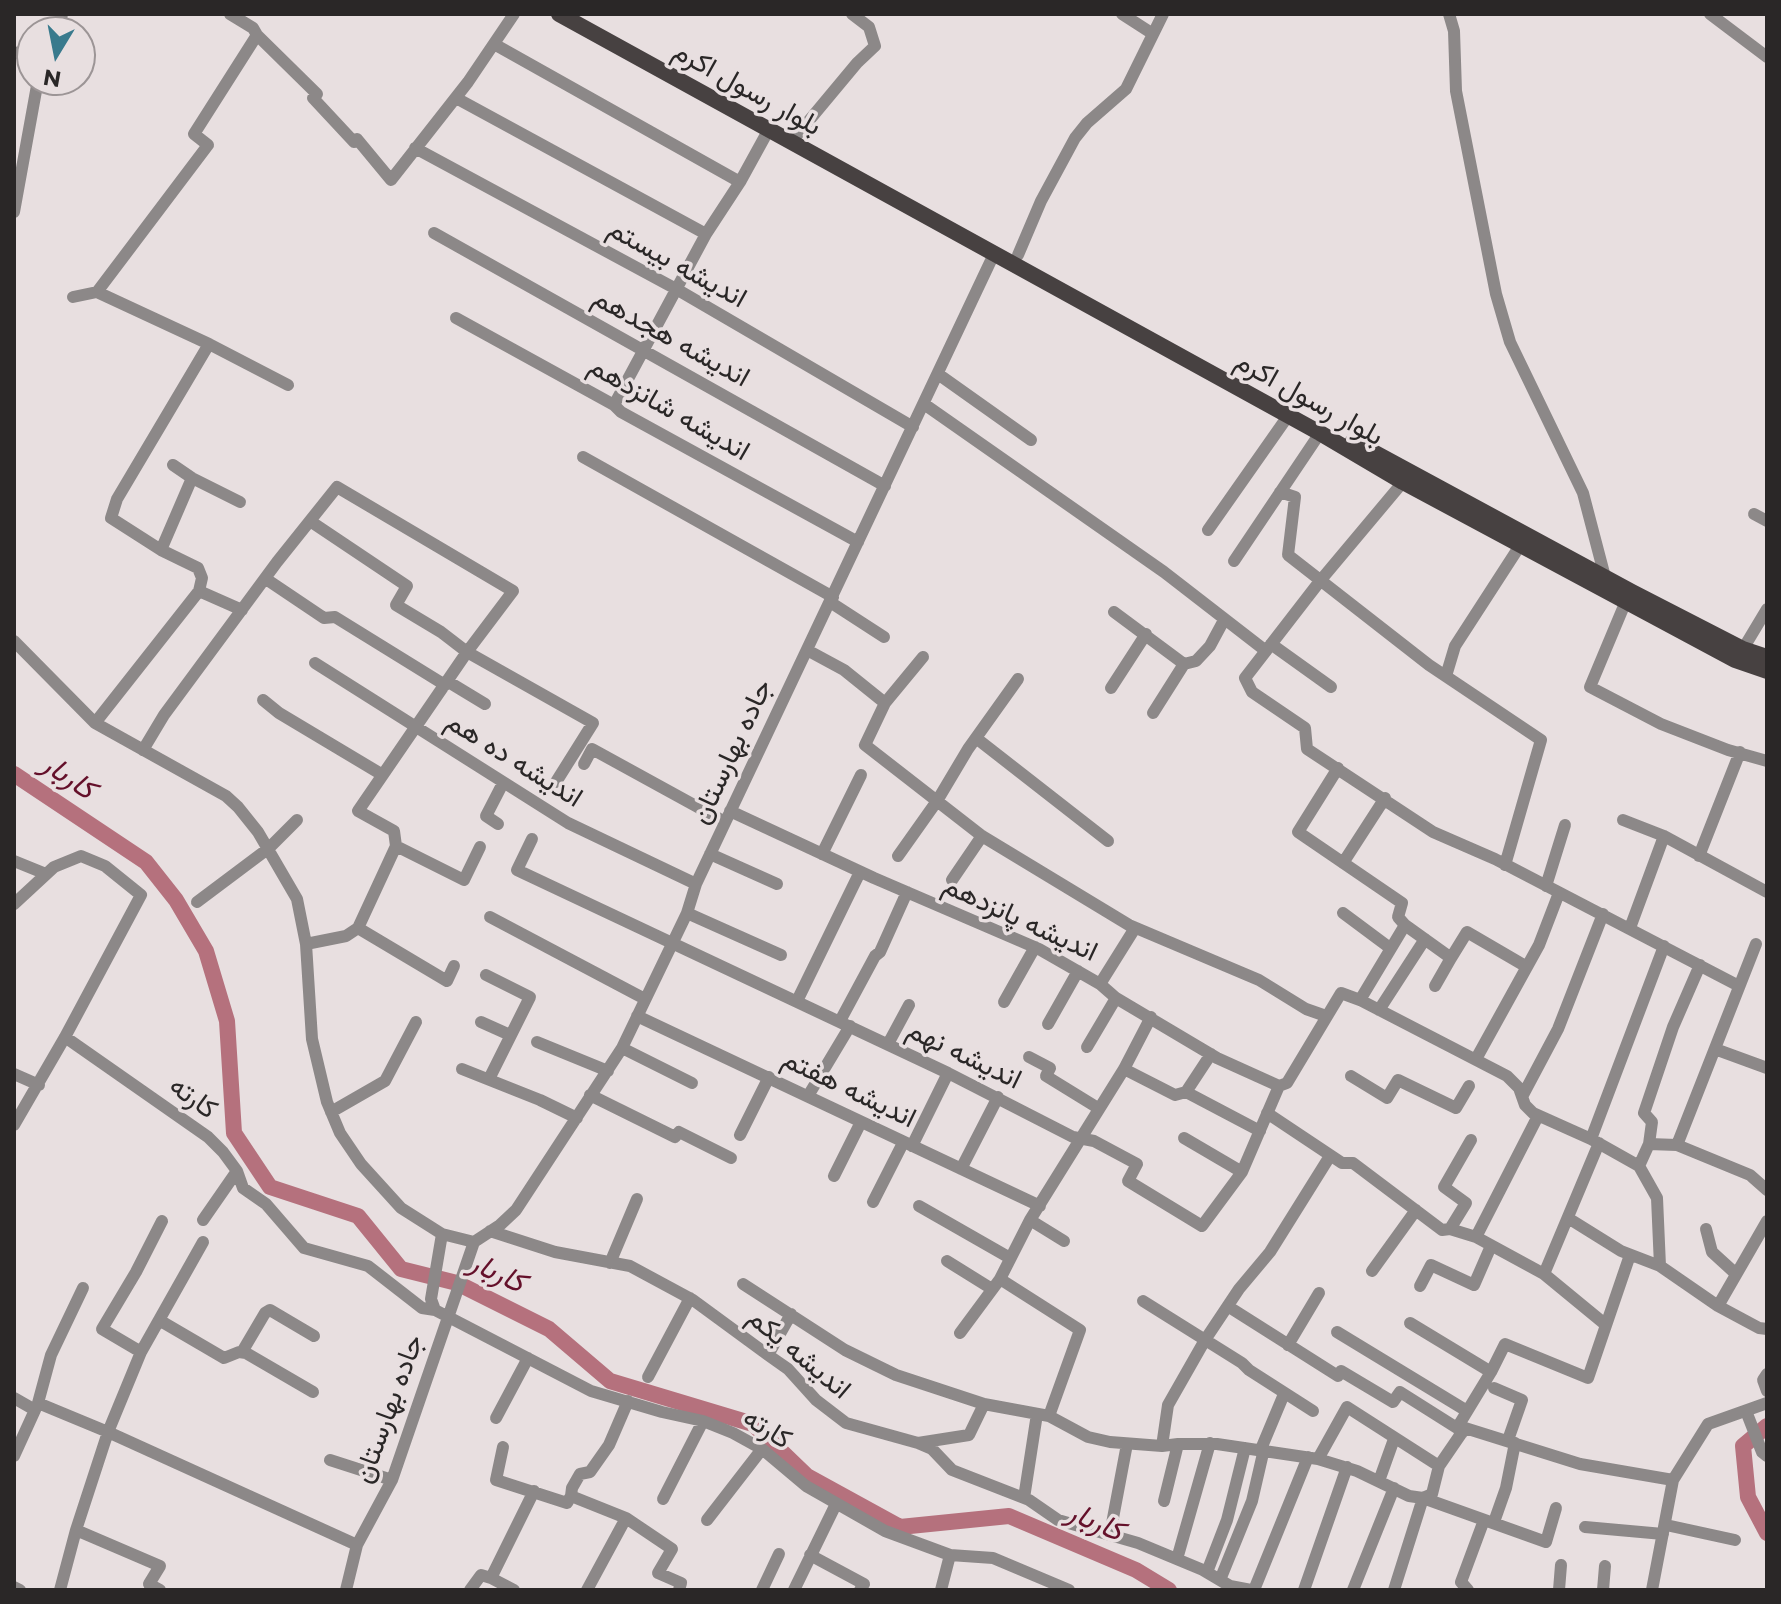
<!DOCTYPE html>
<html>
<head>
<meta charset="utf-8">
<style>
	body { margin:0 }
	#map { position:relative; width:1781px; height:1604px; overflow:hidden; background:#e8dfe0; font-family:Montserrat,sans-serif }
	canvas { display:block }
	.frame { position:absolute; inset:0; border:16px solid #2a2727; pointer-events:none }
	.north { position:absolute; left:16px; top:16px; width:80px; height:80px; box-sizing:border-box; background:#e8dfe0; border:2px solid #9c9596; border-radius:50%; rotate:190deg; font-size:22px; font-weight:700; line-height:32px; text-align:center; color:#2a2727 }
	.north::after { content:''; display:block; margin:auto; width:28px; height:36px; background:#397a8d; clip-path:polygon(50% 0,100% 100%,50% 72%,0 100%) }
</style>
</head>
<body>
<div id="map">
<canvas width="1781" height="1604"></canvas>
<div class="frame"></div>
<div class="north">N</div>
</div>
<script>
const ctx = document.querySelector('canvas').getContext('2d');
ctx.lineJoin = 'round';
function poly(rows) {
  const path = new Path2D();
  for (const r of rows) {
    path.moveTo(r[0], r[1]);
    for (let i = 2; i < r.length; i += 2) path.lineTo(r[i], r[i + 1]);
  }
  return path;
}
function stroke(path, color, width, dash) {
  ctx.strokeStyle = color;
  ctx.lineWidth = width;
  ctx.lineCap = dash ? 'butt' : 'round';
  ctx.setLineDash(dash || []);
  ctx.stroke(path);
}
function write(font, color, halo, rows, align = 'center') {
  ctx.font = font + ' Montserrat,Vazirmatn,sans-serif';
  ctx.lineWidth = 7;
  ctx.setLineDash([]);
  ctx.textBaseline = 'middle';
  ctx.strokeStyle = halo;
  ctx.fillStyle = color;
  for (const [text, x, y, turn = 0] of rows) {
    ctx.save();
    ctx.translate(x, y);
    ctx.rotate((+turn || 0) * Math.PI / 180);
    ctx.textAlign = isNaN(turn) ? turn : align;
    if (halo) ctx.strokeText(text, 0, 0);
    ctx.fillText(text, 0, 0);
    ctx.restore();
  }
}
stroke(poly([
	[14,774,146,862,176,900,206,951,227,1021,234,1133,270,1187,358,1216,401,1269,457,1283,549,1329,610,1381,753,1424,807,1476,900,1527,1009,1516,1136,1570,1169,1590],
	[1767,1426,1743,1446,1748,1497,1767,1533]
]), '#b5717d', 16);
stroke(poly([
	[1122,14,1153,34],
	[1449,14,1454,31,1456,91,1496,294,1510,342,1583,493,1605,577],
	[1710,14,1767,57],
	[55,32,60,25,62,14],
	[257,35,317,94,313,98,354,142,357,139,391,180,468,82,514,14],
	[494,44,740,182],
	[14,53,32,51],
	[456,98,706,234],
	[797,135,857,63,875,46,869,27,852,14],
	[415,148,678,290,913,427],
	[14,212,38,80],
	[434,233,885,486],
	[1018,255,1041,201,1075,138,1087,123,1126,89,1163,14],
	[97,292,208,145,194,134,257,35,253,28,230,14],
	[73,297,97,292,209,344,288,385],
	[456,318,614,405,621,412,858,542],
	[938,374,1031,440],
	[924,404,1164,572,1266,651],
	[614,405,706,234,740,182,768,131],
	[583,457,833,597],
	[173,465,192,478,240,502],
	[1403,482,1320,581,1245,678,1252,692,1305,728,1307,749,1433,832,1495,859,1739,986],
	[1280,492,1295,497,1288,555,1429,665,1541,740,1505,865],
	[1754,514,1767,521],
	[310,521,407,586,396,605,441,632,467,652,593,723,556,782],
	[1208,530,1288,416],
	[161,550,192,478],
	[1234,561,1320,433],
	[266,579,324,618,335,617,445,685],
	[199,591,202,578,198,568,161,550,111,518,117,499,209,344],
	[1626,601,1590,687,1661,724,1728,750,1767,761],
	[830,602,884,637],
	[1114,612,1184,664],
	[14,641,95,723,226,796,238,807,258,832,297,899,306,944,312,1039,327,1102,340,1133,361,1164,401,1208,442,1234,474,1242,500,1225,516,1210,622,1048,687,913,696,884,994,254],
	[1271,644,1331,687],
	[1743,649,1767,609],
	[807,650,844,670,885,703],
	[923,657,885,703,865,745,982,836,1129,925,1259,980,1306,1009,1326,1016],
	[315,663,568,823,696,884],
	[1446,676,1455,646,1521,544],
	[447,681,485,704],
	[1111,688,1146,634],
	[263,700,279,713,381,774],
	[1153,713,1184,664,1196,661,1210,646,1224,620],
	[95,723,199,591,242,610],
	[976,738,1108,841],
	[143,750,164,715,277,562,337,487,513,591,467,652,358,811,394,831,396,846,358,928,346,936,306,944],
	[584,764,592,749,725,822],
	[1338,768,1298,832,1402,903,1398,917,1405,925,1360,1000],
	[730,811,874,878,1039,949,1100,984,1116,998,1217,1058,1279,1086],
	[1623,820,1664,836,1767,892],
	[498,824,486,816,503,783],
	[532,839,517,870,948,1073,1073,1137,1094,1141,1137,1164,1128,1181,1202,1226,1242,1172,1279,1086],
	[396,846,464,880,480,847],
	[710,854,777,884],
	[822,854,861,775],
	[898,856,937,801,968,749,1018,679],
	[1699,856,1740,752],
	[14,861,46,874],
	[1343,863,1385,798],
	[952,880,982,836],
	[1546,886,1565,825],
	[197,902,269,848,297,820],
	[14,904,54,867,81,856,105,866,141,895,65,1037,14,1125],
	[687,913,781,955],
	[1343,913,1390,948],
	[490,917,645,999],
	[1405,925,1451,958,1467,932,1527,967],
	[358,928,447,981,454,966],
	[1630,928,1664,836],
	[486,975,530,997,489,1079],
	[1100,984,1135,928],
	[1435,986,1451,958],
	[797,1001,860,872],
	[1004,1002,1035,947],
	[1379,1010,1425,939],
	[637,1016,1040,1206],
	[840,1021,875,956,880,952,907,892],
	[481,1022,510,1035],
	[1048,1024,1078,971],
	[65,1037,208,1137,223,1152,237,1171,243,1188,266,1204,304,1248,368,1266,422,1308,435,1310],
	[537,1042,608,1071],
	[888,1044,909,1005],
	[1087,1047,1116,998],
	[622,1048,692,1083],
	[1715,1049,1767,1068],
	[1029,1057,1050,1068,1046,1076,1098,1108],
	[1476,1059,1539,945,1559,893],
	[462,1069,540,1100,577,1118],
	[1124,1069,1175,1095,1186,1092,1260,1131],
	[14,1074,39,1085],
	[1351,1076,1387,1098,1398,1080,1456,1108,1469,1086],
	[1279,1086,1287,1083,1341,993,1360,1000,1507,1076,1519,1088,1525,1105,1533,1113,1591,1139,1639,1166,1657,1198,1660,1266,1718,1306,1759,1328,1767,1329],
	[1186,1092,1211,1054],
	[590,1095,675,1137,679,1132,731,1158],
	[1523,1095,1558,1029,1603,914],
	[808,1096,850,1026],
	[331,1112,385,1081,416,1022],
	[1267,1113,1342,1163,1353,1163,1442,1230,1450,1229,1476,1237,1544,1274,1606,1325],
	[740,1135,769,1077],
	[1184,1138,1242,1172],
	[1591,1139,1664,946],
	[1649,1144,1652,1122,1644,1113,1673,1027,1700,965],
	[1677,1145,1750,1175,1767,1190],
	[912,1146,948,1073],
	[1639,1166,1649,1144,1677,1145,1756,944],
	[961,1169,998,1097],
	[834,1176,861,1122],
	[873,1202,903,1143],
	[919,1206,1010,1258],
	[1568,1218,1621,1251,1660,1266],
	[203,1220,237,1171],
	[1030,1220,1064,1241],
	[1450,1229,1466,1203,1444,1187,1471,1140],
	[1706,1229,1712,1252,1735,1273],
	[490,1231,555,1252,630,1266,693,1300,768,1355,788,1369,816,1400,846,1423,918,1443,932,1449,952,1470,1029,1500,1058,1520,1138,1543,1203,1570,1230,1586,1251,1590],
	[442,1234,431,1299,435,1310,591,1391,662,1412,703,1421,733,1433,762,1449,806,1486,885,1531,950,1555,993,1558,1069,1590],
	[1476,1237,1538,1116],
	[947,1261,992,1289],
	[610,1263,637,1199],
	[1372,1271,1416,1210],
	[1544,1274,1599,1143],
	[1000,1279,1080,1330,1049,1416],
	[743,1284,845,1350,896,1375,984,1404],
	[1420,1286,1431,1265,1474,1285,1491,1246],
	[1143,1301,1242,1363,1249,1370,1313,1411],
	[1718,1306,1767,1221],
	[1229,1307,1338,1376,1341,1371,1393,1402,1400,1392,1457,1428],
	[159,1320,224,1358,239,1352,246,1353,313,1392],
	[1410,1323,1491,1372],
	[1337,1332,1467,1411],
	[960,1333,1000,1279,1030,1220,1124,1069,1151,1017],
	[1288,1345,1319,1293],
	[141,1352,102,1329,136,1272,162,1221],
	[242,1352,265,1313,270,1310,314,1336],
	[768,1355,791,1314],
	[1767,1374,1763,1380,1767,1391],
	[648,1377,690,1298],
	[1494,1388,1522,1400,1508,1440],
	[14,1398,35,1410,38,1403,108,1432,357,1545],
	[38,1403,51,1355,83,1288],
	[1746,1411,1762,1452,1767,1456],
	[496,1418,528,1358],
	[1462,1433,1457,1428,1491,1372,1505,1344,1588,1378,1630,1255],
	[918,1443,969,1435,984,1404,1049,1416,1088,1437,1110,1442,1162,1446,1178,1444,1217,1444,1318,1459,1357,1471,1409,1496,1423,1498,1432,1494,1439,1466,1465,1428,1580,1464,1673,1480,1708,1424,1767,1403],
	[1162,1446,1168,1405,1205,1340,1239,1289,1270,1252,1330,1156],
	[503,1447,496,1480,567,1503,571,1496,626,1518,672,1549,658,1573,681,1583,679,1590],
	[1261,1449,1284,1394],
	[14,1456,35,1410],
	[1318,1459,1347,1407,1439,1466],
	[330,1460,392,1480],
	[1379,1481,1394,1439],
	[571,1496,572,1488,580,1474,590,1472,609,1445,628,1401],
	[1024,1498,1037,1414],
	[663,1499,703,1421],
	[1164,1501,1178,1444],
	[707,1520,762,1449],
	[1494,1522,1506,1488,1515,1443],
	[1666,1525,1735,1540],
	[1585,1527,1663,1534],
	[76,1530,160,1566,149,1584,160,1590],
	[1110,1534,1127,1444],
	[810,1555,864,1584,860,1590],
	[1177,1559,1210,1443],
	[1207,1572,1227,1520,1245,1448],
	[491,1578,514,1590],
	[1220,1580,1252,1501,1264,1449],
	[14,1587,20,1590],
	[60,1590,76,1530,108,1432,141,1352,203,1242],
	[346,1590,357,1545,392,1480,474,1242],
	[470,1590,481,1575,491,1578,534,1491],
	[587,1590,626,1518],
	[762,1590,779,1554],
	[794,1590,836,1504],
	[941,1590,950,1555],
	[1254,1590,1308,1457],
	[1304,1590,1347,1467],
	[1353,1590,1394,1488],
	[1394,1590,1423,1498,1546,1542,1556,1508],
	[1468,1590,1461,1582,1484,1520],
	[1559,1590,1561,1565],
	[1603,1590,1605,1566],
	[1652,1590,1673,1480]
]), '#8c8888', 12);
stroke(poly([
	[559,14,1320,433,1403,482,1735,660,1767,671],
	[1353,441,1632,592,1743,649,1767,657]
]), '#474141', 16);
write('28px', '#2a2727', '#e8dfe0', [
	["بلوار رسول اکرم",747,89,29],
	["اندیشه بیستم",677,264,29],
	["اندیشه هجدهم",671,338,29],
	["بلوار رسول اکرم",1309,399,29],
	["اندیشه شانزدهم",669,409,30],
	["جاده بهارستان",732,752,-65],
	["اندیشه ده هم",514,760,32],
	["اندیشه پانزدهم",1020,919,25],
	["اندیشه نهم",964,1055,26],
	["اندیشه هفتم",849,1089,26],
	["کارته",193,1098,36],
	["اندیشه یکم",799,1354,40],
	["جاده بهارستان",389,1409,-70],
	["کارته",767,1429,32]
]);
write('italic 30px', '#64102a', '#e8dfe0', [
	["کاربار",68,777,34],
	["کاربار",497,1273,25],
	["کاربار",1095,1522,23]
]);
</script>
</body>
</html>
